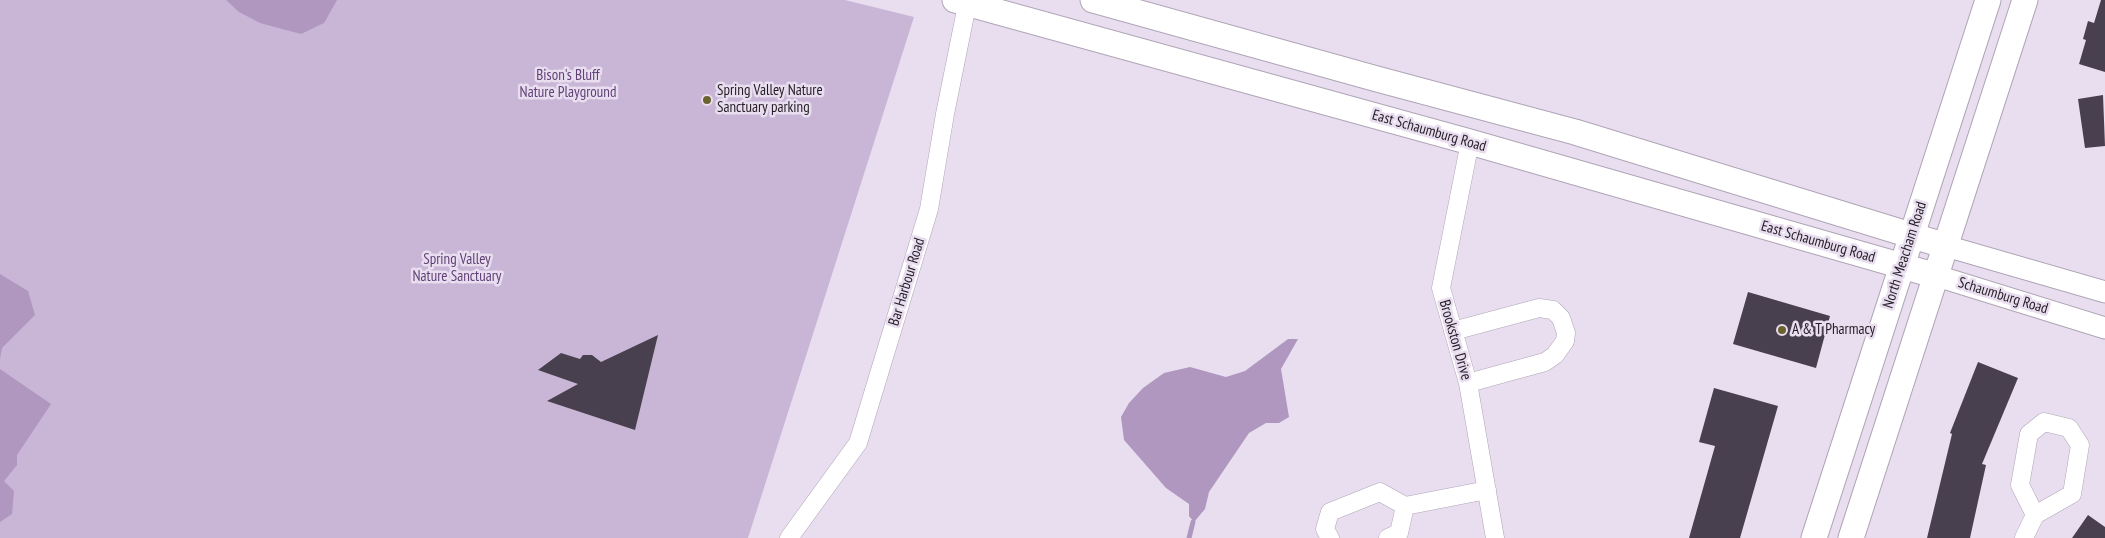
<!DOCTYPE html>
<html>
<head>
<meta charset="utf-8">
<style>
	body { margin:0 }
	canvas { display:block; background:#e9def0 }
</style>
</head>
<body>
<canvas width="2105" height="538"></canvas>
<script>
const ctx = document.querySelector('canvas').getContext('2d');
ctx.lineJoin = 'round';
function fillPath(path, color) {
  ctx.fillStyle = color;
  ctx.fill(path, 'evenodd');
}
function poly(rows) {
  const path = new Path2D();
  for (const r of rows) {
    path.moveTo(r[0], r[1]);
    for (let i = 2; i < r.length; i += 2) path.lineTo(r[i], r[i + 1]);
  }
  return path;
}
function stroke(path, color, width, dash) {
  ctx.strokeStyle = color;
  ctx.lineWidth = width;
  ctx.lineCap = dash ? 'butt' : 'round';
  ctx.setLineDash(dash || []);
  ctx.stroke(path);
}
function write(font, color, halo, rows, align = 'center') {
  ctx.font = font + ' "PT Sans Narrow",sans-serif';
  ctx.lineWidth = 5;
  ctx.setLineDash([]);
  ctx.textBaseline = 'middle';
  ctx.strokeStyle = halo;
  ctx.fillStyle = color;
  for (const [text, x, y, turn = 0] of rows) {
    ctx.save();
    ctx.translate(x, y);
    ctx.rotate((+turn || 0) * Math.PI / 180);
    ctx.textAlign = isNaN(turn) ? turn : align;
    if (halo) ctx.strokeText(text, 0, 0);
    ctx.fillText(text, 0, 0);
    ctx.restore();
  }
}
fillPath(poly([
	[0,0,845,0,914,17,748,538,0,538]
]), '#c9b6d6');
fillPath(poly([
	[226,0,337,0,324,23,301,34,260,23,239,12],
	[0,274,28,291,35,315,2,348,0,359],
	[1288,339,1298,339,1281,369,1289,417,1279,423,1266,423,1249,433,1209,492,1205,509,1194,522,1189,516,1189,504,1166,488,1124,440,1121,417,1129,403,1143,388,1164,373,1190,367,1226,377,1245,371],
	[0,369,51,404,17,455,17,465,4,481,14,491,12,514,0,522]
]), '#af97c0');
stroke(poly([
	[1189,538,1193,522]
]), '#af97c0', 5);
fillPath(poly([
	[2101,0,2105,0,2105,72,2079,64,2086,40,2083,39,2088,21,2094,23],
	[2103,95,2105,146,2085,148,2078,99],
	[1748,292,1830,316,1816,368,1733,344],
	[658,335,635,430,547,401,578,384,538,370,561,353,580,359,583,355,592,355,601,362],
	[1978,362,2018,378,1982,464,1986,465,1970,538,1927,538,1952,434,1950,433],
	[1714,388,1778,406,1740,538,1689,538,1715,446,1699,442],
	[2088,515,2105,527,2105,538,2072,538]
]), '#48404e');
const minor = poly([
	[1470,142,1441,288,1468,383,1495,538],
	[1453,331,1539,308,1553,310,1561,318,1566,333,1565,341,1555,355,1545,362,1468,383],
	[2044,422,2069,428,2080,445,2072,494,2035,515,2020,485,2029,434,2044,422],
	[789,538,858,443,929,209,945,114,968,0],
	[1330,538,1325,529,1330,512,1380,492,1405,506,1487,490],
	[1388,538,1399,533,1405,506],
	[2024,538,2035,515]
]);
const tertiary = poly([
	[1946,246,2105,292],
	[1937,276,2105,328]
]);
const secondary = poly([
	[955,0,1470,142,1937,276],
	[1093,0,1377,79,1575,132,1946,246],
	[1814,538,1988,0],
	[1851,538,2025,0]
]);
stroke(minor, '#afa5b6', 19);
stroke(tertiary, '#afa5b6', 23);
stroke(secondary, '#afa5b6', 27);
stroke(minor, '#fff', 18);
stroke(tertiary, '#fff', 21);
stroke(secondary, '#fff', 25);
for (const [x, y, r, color] of [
	[707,100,5,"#6a6330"],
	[1782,330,5,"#6a6330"]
]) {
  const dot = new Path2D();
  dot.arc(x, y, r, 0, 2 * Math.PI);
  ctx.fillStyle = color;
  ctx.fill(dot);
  stroke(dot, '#e9def0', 2);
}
write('15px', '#614076', '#e9def0', [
	["Bison's Bluff",568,76],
	["Nature Playground",568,93],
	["Spring Valley",457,260],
	["Nature Sanctuary",457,277]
]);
write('15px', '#211d23', '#e9def0', [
	["Spring Valley Nature",717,91],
	["Sanctuary parking",717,108],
	["A & T Pharmacy",1792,330]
], 'left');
write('15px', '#211d23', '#e9def0', [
	["East Schaumburg Road",1429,131,16],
	["East Schaumburg Road",1818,242,16],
	["North Meacham Road",1905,255,-72],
	["Bar Harbour Road",907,282,-73],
	["Schaumburg Road",2003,296,17],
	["Brookston Drive",1455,340,74]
]);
</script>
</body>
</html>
